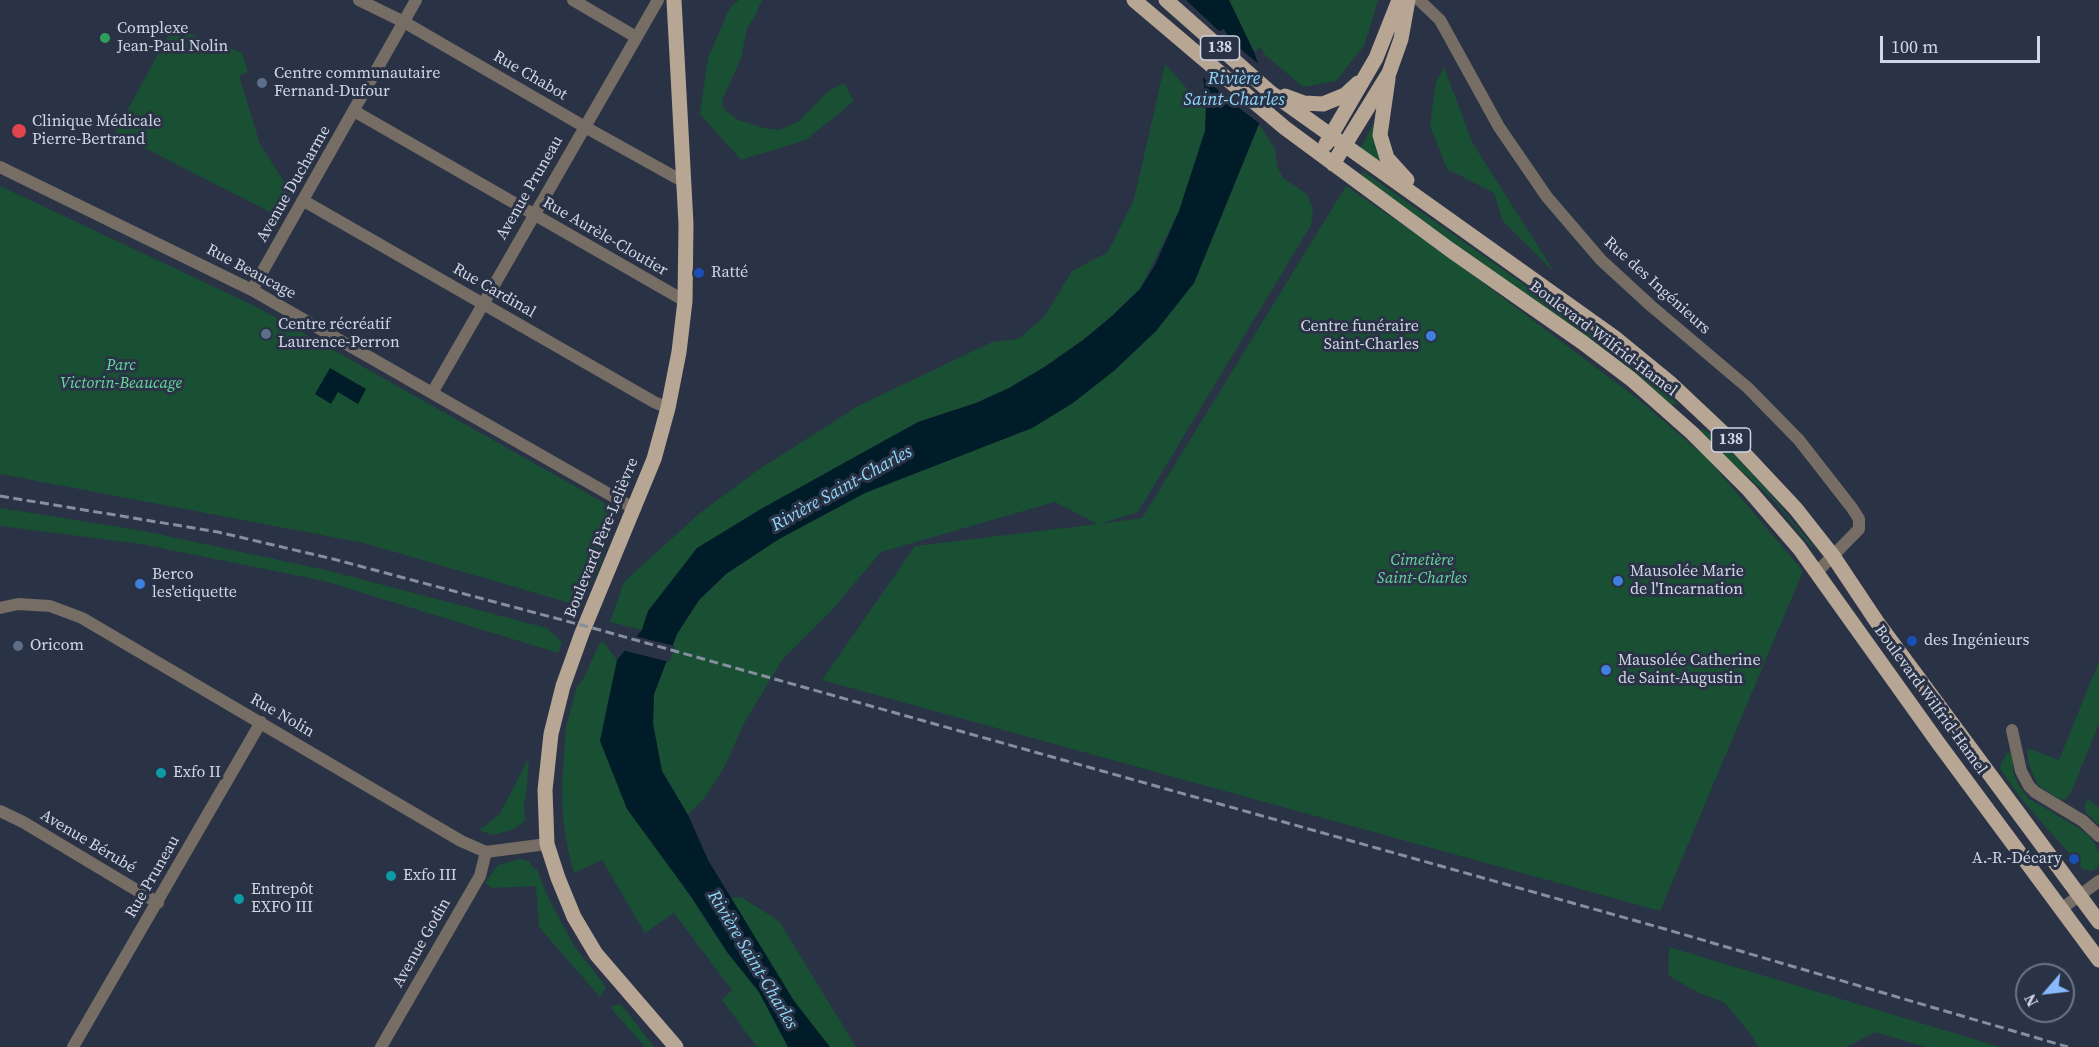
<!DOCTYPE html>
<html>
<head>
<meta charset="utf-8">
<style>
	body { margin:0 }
	#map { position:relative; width:2099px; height:1047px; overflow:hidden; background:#2a3246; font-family:"Source Serif 4",serif }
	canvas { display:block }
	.north { position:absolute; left:2015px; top:963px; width:60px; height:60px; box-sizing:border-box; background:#2a3246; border:2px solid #6c7485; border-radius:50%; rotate:242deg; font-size:16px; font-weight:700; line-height:24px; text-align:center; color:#d0d6e3 }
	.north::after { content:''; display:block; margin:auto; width:21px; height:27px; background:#89bafc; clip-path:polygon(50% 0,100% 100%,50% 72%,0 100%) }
	.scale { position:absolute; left:1880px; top:36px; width:160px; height:27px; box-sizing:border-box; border:3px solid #d0d6e3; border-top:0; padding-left:8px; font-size:18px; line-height:21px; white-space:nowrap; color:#d0d6e3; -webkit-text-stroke:4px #2a3246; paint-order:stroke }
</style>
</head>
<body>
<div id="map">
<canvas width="2099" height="1047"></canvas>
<div class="north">N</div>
<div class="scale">100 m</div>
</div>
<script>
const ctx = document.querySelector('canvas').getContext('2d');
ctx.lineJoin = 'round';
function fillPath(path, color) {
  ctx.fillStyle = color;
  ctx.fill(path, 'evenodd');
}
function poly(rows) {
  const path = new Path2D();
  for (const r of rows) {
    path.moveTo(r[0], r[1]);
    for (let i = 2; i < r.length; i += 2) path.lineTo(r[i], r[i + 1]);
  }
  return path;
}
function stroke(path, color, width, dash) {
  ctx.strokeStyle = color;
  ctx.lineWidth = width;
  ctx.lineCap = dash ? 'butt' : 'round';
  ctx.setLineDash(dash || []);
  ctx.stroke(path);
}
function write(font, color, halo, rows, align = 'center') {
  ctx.font = font + ' "Source Serif 4",serif';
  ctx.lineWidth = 6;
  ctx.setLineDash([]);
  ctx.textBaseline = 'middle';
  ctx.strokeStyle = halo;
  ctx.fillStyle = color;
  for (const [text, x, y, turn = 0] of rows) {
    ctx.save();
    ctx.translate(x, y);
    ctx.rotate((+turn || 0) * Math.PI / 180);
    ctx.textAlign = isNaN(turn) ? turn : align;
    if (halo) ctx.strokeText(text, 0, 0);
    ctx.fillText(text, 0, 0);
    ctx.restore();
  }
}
fillPath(poly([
	[739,0,762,0,754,18,747,28,741,58,722,101,724,109,738,120,763,128,779,130,798,122,827,92,844,83,854,101,806,140,741,160,700,114,708,58,730,7],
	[1229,0,1378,0,1364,46,1336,81,1303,87,1264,54,1261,47,1254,52],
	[174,25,225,52,228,47,242,53,248,72,239,76,260,144,293,196,280,217,115,133],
	[1165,64,1206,110,1205,131,1179,211,1140,289,1112,316,1083,340,1046,366,1009,388,976,403,918,422,761,509,697,548,647,615,642,630,610,622,624,582,701,512,758,470,858,406,992,342,1018,339,1045,316,1072,271,1108,252,1134,199],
	[1444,67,1472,142,1555,273,1503,221,1494,193,1447,169,1430,126,1436,82],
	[1259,124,1275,149,1277,166,1283,178,1307,194,1313,209,1311,225,1138,512,1100,524,1142,518,1346,186,1438,249,1638,399,1708,459,1803,571,1660,911,822,680,915,546,1098,524,1055,502,881,552,831,611,782,660,743,725,726,764,706,796,688,815,662,771,653,724,654,694,677,634,699,600,726,574,779,539,864,493,1032,428,1073,402,1115,370,1194,283],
	[1373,124,1376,125,1380,160,1378,162,1360,149],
	[1363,171,1606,342,1671,395,1677,404,1672,405,1617,359,1403,208,1361,175],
	[0,186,257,307,610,506,615,519,601,563,580,606,364,543,0,474],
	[1702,429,1719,439,1767,490,1813,546,1811,547,1774,501,1720,451,1700,430],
	[0,508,144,531,330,571,547,628,562,642,558,653,324,581,141,544,0,526],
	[603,641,617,660,600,741,692,898,727,952,759,992,788,1047,757,1047,722,1000,732,990,674,913,645,933,602,860,574,873,568,849,563,820,562,783,566,727,577,686,583,680,599,644],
	[2099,661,2099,724,2070,795,2064,800,2059,799,2038,785,2029,765,2027,752,2028,748,2030,749,2059,760],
	[2008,752,2012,753,2014,775,2020,787,2028,798,2080,829,2088,835,2095,844,2099,852,2099,865,2097,868,2092,871,2083,869,2023,801,2000,769,2001,763],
	[529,758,526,798,524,800,525,821,512,830,492,835,479,830,499,815],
	[2088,799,2099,808,2099,825,2086,813,2085,804],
	[520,859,529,861,534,869,537,869,545,891,574,946,606,987,600,997,539,927,536,886,492,888,485,883,498,865],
	[741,897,779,921,856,1047,830,1047,794,1001,731,898],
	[1669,947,2000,1047,1926,1047,1875,1032,1847,1047,1758,1047,1750,1033,1725,1003,1699,993,1668,975],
	[615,1005,622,1005,654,1047,645,1047,610,1007]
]), '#194f33');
fillPath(poly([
	[1176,0,1229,0,1254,52,1266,86,1259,124,1194,283,1156,331,1115,370,1073,403,1032,428,865,493,779,539,726,574,699,600,677,634,654,694,653,724,662,771,688,815,708,860,794,1001,830,1047,788,1047,759,992,727,952,692,898,627,809,600,741,617,660,642,630,648,611,697,548,761,509,918,422,976,403,1009,388,1046,366,1083,340,1112,316,1140,289,1155,265,1179,211,1205,131,1206,106,1203,77],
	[330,368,366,389,358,404,338,392,331,404,315,394]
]), '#001c28');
fillPath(poly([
	[1176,0,1186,0,1219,31,1224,29,1230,40,1262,67,1267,82,1260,124,1234,104,1230,105,1223,94,1199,74,1175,6],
	[634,636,675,646,669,662,622,650]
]), '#2a3246');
stroke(poly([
	[359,0,404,22,585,127,684,182],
	[573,0,636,37],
	[1419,0,1440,20,1499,127,1547,197,1601,260,1650,305,1748,388,1799,440,1852,508,1859,519,1859,529,1817,572],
	[354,111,685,301],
	[0,167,252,290,635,509],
	[304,201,654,402,668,408],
	[252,290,416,0],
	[432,393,658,0],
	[0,608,18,604,50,606,82,618,461,841,486,852,547,844],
	[2012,730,2021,771,2029,786,2035,792,2083,821,2099,836],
	[0,811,23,822,158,903],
	[2061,909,2099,881],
	[73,1047,261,722],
	[381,1047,480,876,486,852]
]), '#766d64', 12);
stroke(poly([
	[674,0,686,224,685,301,679,352,668,408,654,459,582,633,563,686,551,734,545,790,547,844,558,878,574,917,596,954,676,1047],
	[1134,0,1285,128,1449,249,1582,342,1631,379,1692,433,1749,490,1799,548,1939,744,2099,960],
	[1166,0,1270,92,1614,337,1669,382,1737,446,1796,509,1833,556,1877,622,2099,922],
	[1388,79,1380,135,1387,158,1407,180],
	[1285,96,1304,103,1323,104,1345,95,1358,83],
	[1326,144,1376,58,1399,0],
	[1333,164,1389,73,1401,39,1408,0]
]), '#b8a695', 15);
stroke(poly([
	[0,496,218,532,333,559,600,630,1665,929,2068,1047]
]), '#878e9e', 3, [9, 4.5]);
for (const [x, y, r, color] of [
	[105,38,6,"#2e9e5b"],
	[262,83,6,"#5c6f8a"],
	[19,131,8,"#e0444e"],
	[699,273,6,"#1a4fb4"],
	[266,334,6,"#5c6f8a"],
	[1431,336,6,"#3f7fe0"],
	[1618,581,6,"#3f7fe0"],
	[140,584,6,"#3f7fe0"],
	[1912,641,6,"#1a4fb4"],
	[18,646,6,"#5c6f8a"],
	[1606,670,6,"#3f7fe0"],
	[161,773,6,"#0f9aa8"],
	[2074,859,6,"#1a4fb4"],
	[391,876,6,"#0f9aa8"],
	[239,899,6,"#0f9aa8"]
]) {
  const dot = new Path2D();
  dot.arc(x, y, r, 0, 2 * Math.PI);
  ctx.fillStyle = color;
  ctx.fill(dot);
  stroke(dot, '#2a3246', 2);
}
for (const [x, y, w] of [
	[1220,48,39],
	[1731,440,39]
]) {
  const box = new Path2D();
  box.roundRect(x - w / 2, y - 12, w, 24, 4.5);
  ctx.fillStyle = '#2a3246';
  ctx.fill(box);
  stroke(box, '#d0d6e3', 1.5);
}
write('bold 15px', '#d0d6e3', null, [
	["138",1220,48],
	["138",1731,440]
]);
write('16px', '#d0d6e3', '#2a3246', [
	["Complexe",117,29],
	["Jean-Paul Nolin",117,47],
	["Centre communautaire",274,74],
	["Fernand-Dufour",274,92],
	["Clinique Médicale",32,122],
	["Pierre-Bertrand",32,140],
	["Ratté",711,273],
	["Centre récréatif",278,325],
	["Laurence-Perron",278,343],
	["Centre funéraire",1419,327,"right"],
	["Saint-Charles",1419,345,"right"],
	["Mausolée Marie",1630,572],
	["de l'Incarnation",1630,590],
	["Berco",152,575],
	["les'etiquette",152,593],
	["des Ingénieurs",1924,641],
	["Oricom",30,646],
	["Mausolée Catherine",1618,661],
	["de Saint-Augustin",1618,679],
	["Exfo II",173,773],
	["A.-R.-Décary",2062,859,"right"],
	["Exfo III",403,876],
	["Entrepôt",251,890],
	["EXFO III",251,908]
], 'left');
write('16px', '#d0d6e3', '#2a3246', [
	["Rue Chabot",530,76,30],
	["Avenue Ducharme",294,184,-60],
	["Avenue Pruneau",530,188,-60],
	["Rue Aurèle-Cloutier",605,237,30],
	["Rue Beaucage",251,272,28],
	["Rue des Ingénieurs",1657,286,42],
	["Rue Cardinal",494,291,30],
	["Boulevard Wilfrid-Hamel",1603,339,37],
	["Boulevard Père-Lelièvre",602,538,-68],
	["Boulevard Wilfrid-Hamel",1930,700,54],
	["Rue Nolin",282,716,30],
	["Avenue Bérubé",88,842,31],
	["Rue Pruneau",153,877,-60],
	["Avenue Godin",422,943,-60]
]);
write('italic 16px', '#65db9c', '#2a3246', [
	["Parc",121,366],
	["Victorin-Beaucage",121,384],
	["Cimetière",1422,561],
	["Saint-Charles",1422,579]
]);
write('italic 18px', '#90d8f8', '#2a3246', [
	["Rivière",1234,79],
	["Saint-Charles",1234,100],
	["Rivière Saint-Charles",842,489,-29],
	["Rivière Saint-Charles",752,960,59]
]);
</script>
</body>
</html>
